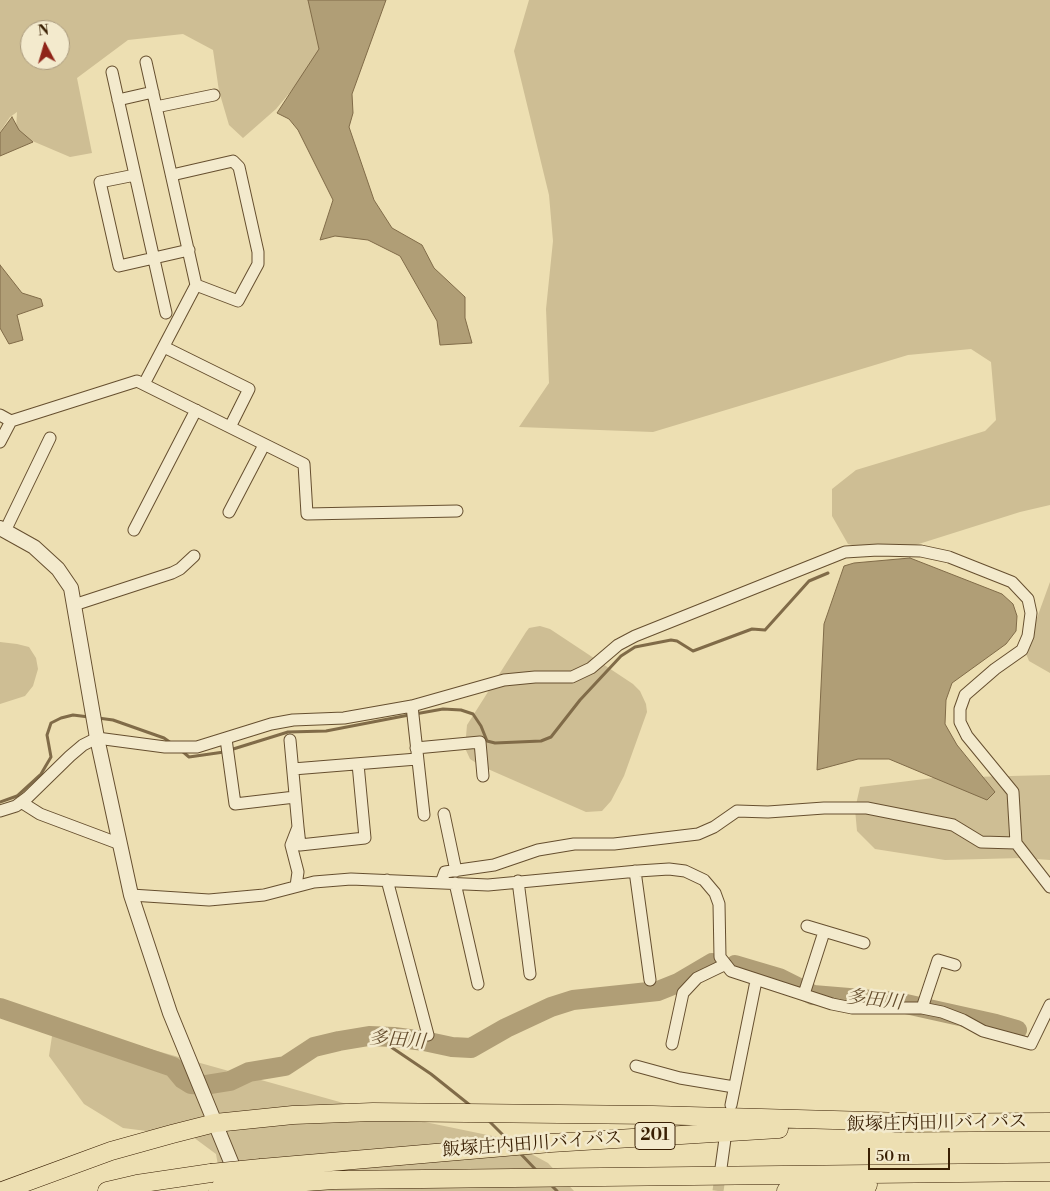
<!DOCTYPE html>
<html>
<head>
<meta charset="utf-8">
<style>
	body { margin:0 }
	#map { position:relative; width:1050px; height:1191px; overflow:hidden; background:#eddfb2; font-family:"Libre Bodoni",serif }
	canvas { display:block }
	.north { position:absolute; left:20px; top:20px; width:50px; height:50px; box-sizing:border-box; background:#f3eacd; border:1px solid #a9997c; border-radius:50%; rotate:354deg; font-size:14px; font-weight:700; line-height:20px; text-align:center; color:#391f03 }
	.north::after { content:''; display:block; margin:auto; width:18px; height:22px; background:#8f2418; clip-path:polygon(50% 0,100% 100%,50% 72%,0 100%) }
	.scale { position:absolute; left:868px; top:1148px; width:82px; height:22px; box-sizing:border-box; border:2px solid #391f03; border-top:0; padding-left:6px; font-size:15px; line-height:18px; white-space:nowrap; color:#391f03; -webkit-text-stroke:4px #f3eacd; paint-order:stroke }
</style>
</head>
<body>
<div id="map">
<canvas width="1050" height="1191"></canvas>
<div class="north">N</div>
<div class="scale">50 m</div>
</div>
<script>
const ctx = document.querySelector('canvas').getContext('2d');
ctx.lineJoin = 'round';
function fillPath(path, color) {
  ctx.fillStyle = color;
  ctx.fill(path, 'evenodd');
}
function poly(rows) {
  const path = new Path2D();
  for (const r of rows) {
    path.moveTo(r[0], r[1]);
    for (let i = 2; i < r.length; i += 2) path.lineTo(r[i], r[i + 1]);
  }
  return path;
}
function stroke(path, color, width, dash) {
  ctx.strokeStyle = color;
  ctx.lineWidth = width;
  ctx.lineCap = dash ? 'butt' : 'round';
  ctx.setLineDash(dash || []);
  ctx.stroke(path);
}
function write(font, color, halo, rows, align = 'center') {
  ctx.font = font + ' "Libre Bodoni","Noto Serif JP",serif';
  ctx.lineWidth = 5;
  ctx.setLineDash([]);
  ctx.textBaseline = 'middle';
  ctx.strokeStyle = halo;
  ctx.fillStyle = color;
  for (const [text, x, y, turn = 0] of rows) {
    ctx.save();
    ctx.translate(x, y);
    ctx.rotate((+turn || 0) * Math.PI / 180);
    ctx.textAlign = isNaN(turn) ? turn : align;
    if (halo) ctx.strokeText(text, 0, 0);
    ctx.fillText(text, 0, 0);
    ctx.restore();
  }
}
fillPath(poly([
	[0,0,309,0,320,47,313,65,276,109,243,138,229,125,219,91,213,50,183,34,128,40,77,78,92,153,70,157,30,140,16,130,17,112,10,117,0,132],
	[30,30,60,30,60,60,30,60],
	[529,0,1050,0,1050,505,1020,512,887,554,848,544,832,516,832,489,856,470,985,431,996,420,991,362,971,349,908,355,653,432,519,427,549,383,546,309,553,241,549,195,514,51],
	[1050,582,1050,673,1029,661,1025,651],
	[540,626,550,629,633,684,640,691,646,704,647,712,624,776,611,801,602,811,586,812,481,766,470,759,465,748,467,725,526,632,529,628],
	[0,642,17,644,29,647,36,658,38,669,33,686,25,696,0,704],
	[1050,775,1050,860,1022,858,945,860,875,849,857,831,855,809,860,787,933,778],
	[58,1031,100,1035,372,1111,502,1138,548,1163,574,1191,208,1191,219,1171,216,1154,193,1137,123,1128,84,1104,49,1056,52,1036]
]), '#cebe94');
const water = poly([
	[308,0,386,0,352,94,353,113,349,127,374,200,392,228,422,245,434,268,465,297,465,318,472,343,440,345,437,321,400,256,368,240,335,236,320,240,333,200,298,130,289,119,277,113,319,49,308,0],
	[12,117,19,130,33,142,0,156,0,133,12,117],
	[0,265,22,293,41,299,43,306,17,315,23,340,9,344,0,328,0,265],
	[910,558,1002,594,1013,604,1017,616,1016,631,1006,644,952,683,946,700,945,724,957,745,995,792,987,800,889,759,858,759,817,770,824,624,844,566,854,563,910,558]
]);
fillPath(water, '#b09e76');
stroke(water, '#806b48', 1);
stroke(poly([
	[415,714,443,709,461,710,473,714,481,726,487,741,495,743,541,741,551,737,580,700,621,656,635,647,671,640,677,641,693,651,752,629,765,630,809,581,828,573],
	[98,718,113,720,164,738,171,743],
	[230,750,288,732,326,731,409,715],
	[182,751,189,757,224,752],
	[0,802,17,796,41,774,51,757,47,735,51,723,61,718,73,715,89,717],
	[384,1038,391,1047,431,1074,471,1106],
	[488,1120,508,1140],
	[519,1152,537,1171],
	[550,1184,557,1191]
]), '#806b48', 3);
stroke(poly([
	[735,965,779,978,813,995,897,1002,996,1024,1017,1030],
	[0,1008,173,1067,183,1079,191,1084,205,1085,230,1081,249,1072,285,1066,314,1047,339,1041,369,1036,394,1037,424,1041,452,1047,471,1048,506,1028,551,1007,573,1000,658,991,678,983,712,963]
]), '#b09e76', 20);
stroke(poly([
	[718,1191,721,1170]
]), '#c9b98f', 11, [11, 5.5]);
const minor = poly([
	[112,72,166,313],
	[118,100,153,92],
	[156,107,214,95],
	[135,175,100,182,119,266,189,250],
	[172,175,233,161,239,167,258,252,258,264,238,301,196,285],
	[164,347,249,389,230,427],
	[144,384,196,285,146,62],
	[0,415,11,421,137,381,304,464,307,514,457,511],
	[0,442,11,421],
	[229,512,264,445],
	[134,530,196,410],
	[5,531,50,438],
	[74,605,172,573,180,569,194,556],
	[412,706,424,815],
	[226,739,235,804,295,797],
	[290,740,298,827,291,845,298,872,296,886],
	[416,748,480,742,483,776],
	[293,769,417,759],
	[21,802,40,814,120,844],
	[0,811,16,806,28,797,70,756,83,745,97,738,165,747,197,747,271,724,293,720,344,718,412,706,504,680,535,677,572,677,591,668,618,645,635,636,845,552,878,550,921,551,949,557,1012,582,1028,599,1031,613,1028,636,1022,650,995,669,965,695,960,709,960,722,967,736,1013,792,1016,843,1050,887],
	[444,814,456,871],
	[298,827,300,845,365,838,358,764],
	[635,871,650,980],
	[387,880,428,1035],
	[518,881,530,974],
	[441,883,445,872,494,865,538,850,574,844,614,844,698,834,714,827,737,811,768,812,824,808,867,808,953,825,981,842,1016,843],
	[455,883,478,984],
	[131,895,209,900,264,895,314,882,351,879,488,885,638,871,669,869,685,871,704,880,715,893,719,904,720,957,731,971,832,1004,852,1008,922,1008,942,1012,963,1020,983,1031,1031,1044,1050,1005],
	[807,926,864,943],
	[804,994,824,932],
	[922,1008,938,960,955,965],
	[672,1044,683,993,697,978,724,965],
	[636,1066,680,1078,734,1087],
	[731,1105,756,981],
	[721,1168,725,1139]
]);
const tertiary = poly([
	[0,528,34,547,58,569,71,588,97,738,131,895,170,1013,238,1179]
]);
const trunk = poly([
	[895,1123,1050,1122],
	[261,1168,551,1143,779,1129],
	[264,1185,334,1180,1050,1172],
	[2,1191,111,1151,172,1134,215,1123,293,1115,373,1112,653,1115,906,1122],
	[107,1191,137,1184,211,1173],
	[786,1191,868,1185]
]);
stroke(minor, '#664f2f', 13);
stroke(tertiary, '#664f2f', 16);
stroke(trunk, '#391f03', 19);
stroke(minor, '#f3eacd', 11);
stroke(tertiary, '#f3eacd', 14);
stroke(trunk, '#eddfb2', 18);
const trunkBridge = poly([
	[211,1173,261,1168],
	[218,1190,264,1185]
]);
stroke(trunkBridge, '#391f03', 19, []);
stroke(trunkBridge, '#eddfb2', 18);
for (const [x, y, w] of [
	[655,1136,40]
]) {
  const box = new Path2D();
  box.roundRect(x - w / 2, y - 13.5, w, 27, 4);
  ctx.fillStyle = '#f3eacd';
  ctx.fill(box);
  stroke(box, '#391f03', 1);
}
write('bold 16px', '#391f03', null, [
	["201",655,1136]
]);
write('18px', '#391f03', '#f3eacd', [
	["飯塚庄内田川バイパス",937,1124,-1],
	["飯塚庄内田川バイパス",532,1145,-4]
]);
write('italic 19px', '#634b2b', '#f3eacd', [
	["多田川",874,1001,6],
	["多田川",397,1041,4]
]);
</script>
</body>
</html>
